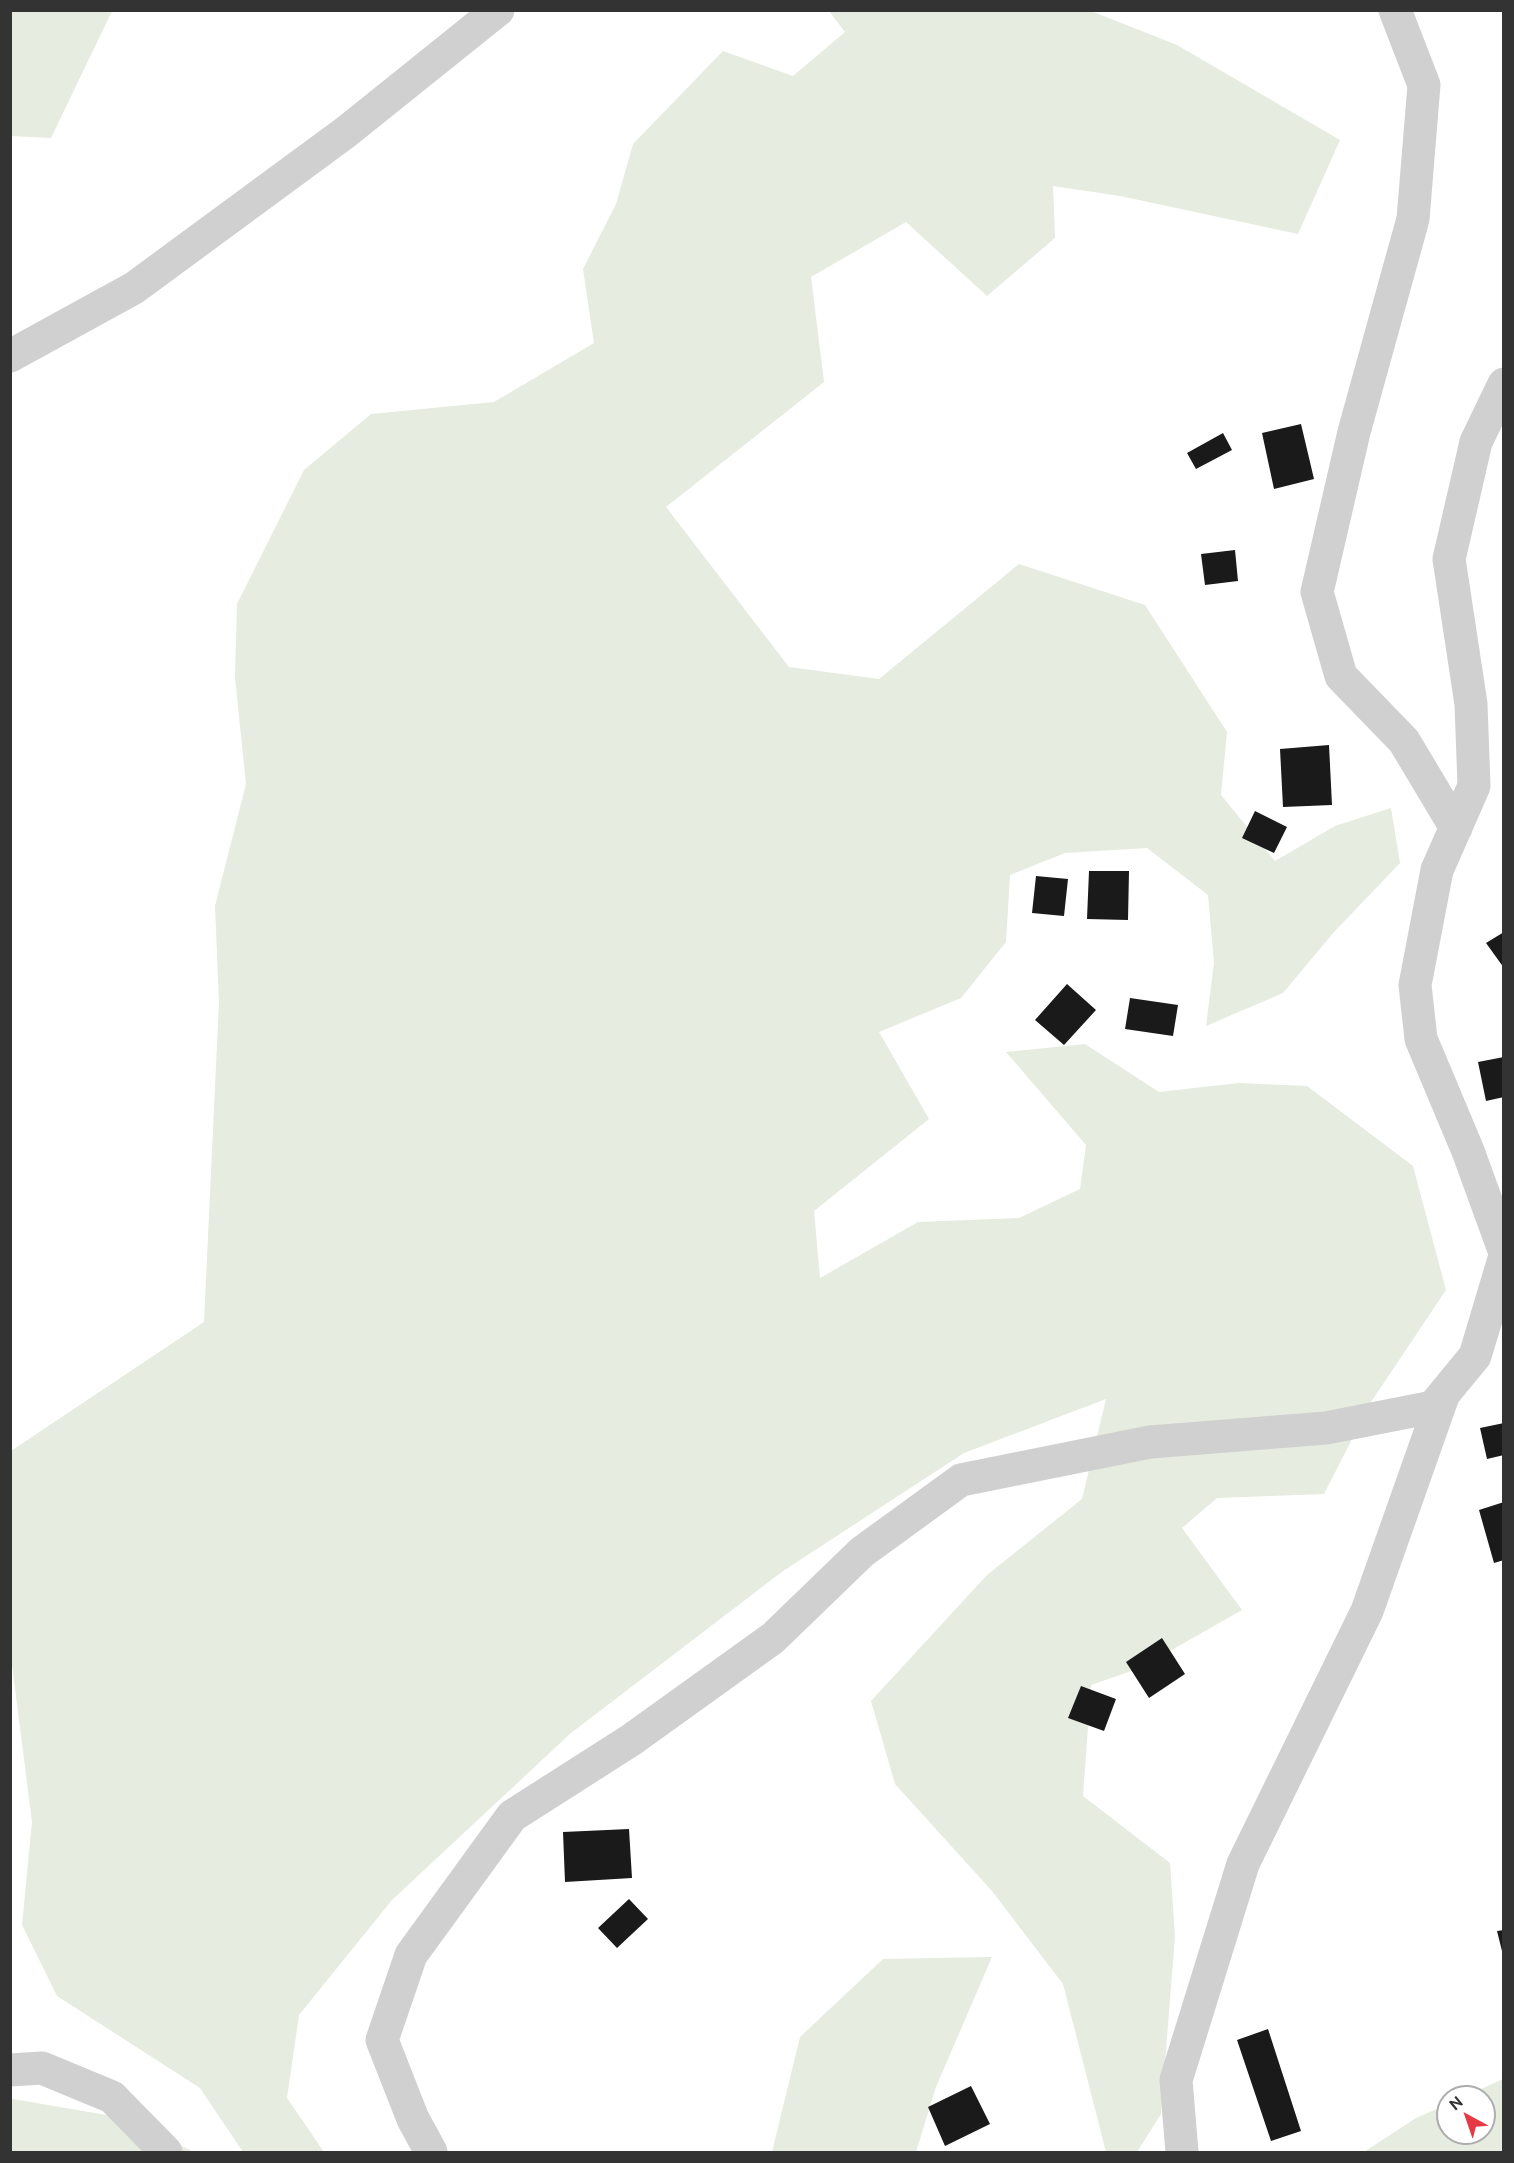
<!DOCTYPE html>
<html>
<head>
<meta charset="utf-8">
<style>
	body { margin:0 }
	#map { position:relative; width:1514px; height:2163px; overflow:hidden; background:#fff; font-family:Ubuntu,sans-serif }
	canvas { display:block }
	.frame { position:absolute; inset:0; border:12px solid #333; pointer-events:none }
	.north { position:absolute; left:1436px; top:2085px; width:60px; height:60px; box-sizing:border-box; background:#fff; border:2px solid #adadad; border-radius:50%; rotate:320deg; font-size:16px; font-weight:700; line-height:24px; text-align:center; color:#333 }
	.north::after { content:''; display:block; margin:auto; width:21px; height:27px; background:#e63946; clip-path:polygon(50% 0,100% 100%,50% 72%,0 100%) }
</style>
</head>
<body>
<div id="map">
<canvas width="1514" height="2163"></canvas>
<div class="frame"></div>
<div class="north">N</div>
</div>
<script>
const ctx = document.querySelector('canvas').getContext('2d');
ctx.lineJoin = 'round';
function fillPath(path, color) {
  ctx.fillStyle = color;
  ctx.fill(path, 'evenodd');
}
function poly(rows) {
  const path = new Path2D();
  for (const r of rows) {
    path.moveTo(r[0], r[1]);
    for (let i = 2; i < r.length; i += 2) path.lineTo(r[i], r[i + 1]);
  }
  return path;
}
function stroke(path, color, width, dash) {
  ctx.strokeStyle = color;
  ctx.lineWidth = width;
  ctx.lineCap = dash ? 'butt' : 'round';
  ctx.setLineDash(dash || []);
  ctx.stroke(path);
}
fillPath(poly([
	[11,10,112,11,51,138,11,136],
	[829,11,1091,11,1177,45,1340,140,1298,234,1120,196,1053,186,1055,238,987,296,906,222,811,277,824,382,666,507,789,667,879,679,1019,564,1145,605,1227,732,1221,795,1275,861,1335,826,1391,808,1400,863,1334,932,1283,993,1206,1026,1214,963,1208,895,1147,848,1065,853,1010,875,1006,942,961,998,879,1032,929,1119,814,1211,820,1278,918,1222,1019,1218,1080,1189,1086,1145,1006,1052,1085,1044,1159,1092,1239,1083,1307,1086,1413,1166,1446,1290,1371,1402,1324,1494,1217,1498,1182,1528,1242,1610,1140,1668,1091,1685,1083,1796,1170,1863,1175,1936,1161,2114,1137,2152,1106,2152,1063,1984,992,1891,895,1784,871,1701,987,1575,1082,1499,1106,1399,964,1453,783,1571,571,1733,392,1900,299,2015,287,2098,324,2152,243,2152,200,2088,57,1996,22,1925,32,1822,11,1657,11,1451,204,1322,219,1002,215,906,246,784,235,677,237,604,304,470,371,414,494,402,594,343,583,269,616,204,633,144,723,51,793,76,845,32],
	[992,1957,936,2087,916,2152,772,2152,800,2037,883,1959],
	[1503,2079,1503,2152,1364,2152,1416,2118,1448,2104,1448,2133,1484,2133,1484,2097,1463,2097],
	[13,2099,124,2118,194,2152,11,2152,11,2100]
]), '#e6ecdf');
fillPath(poly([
	[1301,424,1314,479,1274,489,1262,433],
	[1223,433,1232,450,1196,469,1187,453],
	[1235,550,1238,581,1205,585,1201,554],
	[1329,745,1332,805,1283,807,1280,749],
	[1255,811,1287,827,1274,853,1242,838],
	[1089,871,1129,871,1128,920,1087,919],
	[1036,876,1068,879,1064,916,1032,913],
	[1504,932,1504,968,1486,943],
	[1067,984,1096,1010,1064,1045,1035,1020],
	[1130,998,1178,1005,1173,1036,1125,1029],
	[1504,1057,1504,1097,1486,1101,1478,1062],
	[1504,1423,1504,1455,1487,1459,1480,1428],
	[1504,1502,1504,1560,1494,1563,1479,1510],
	[1162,1638,1185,1674,1149,1698,1126,1662],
	[1081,1686,1116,1699,1104,1731,1068,1718],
	[629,1829,632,1878,565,1882,563,1832],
	[629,1899,648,1919,617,1948,598,1928],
	[1504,1930,1504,1955,1503,1955,1497,1931],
	[1268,2029,1301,2131,1271,2141,1237,2040],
	[971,2086,990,2124,945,2146,928,2107]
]), '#1a1a1a');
stroke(poly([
	[1395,10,1424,85,1413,219,1354,432,1317,592,1341,676,1404,741,1456,828],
	[10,356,134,288,346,132,498,10],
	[1504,384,1476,442,1449,559,1471,704,1474,786,1437,870,1415,985,1421,1039,1468,1151,1504,1250],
	[10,2070,42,2068,112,2097,166,2152],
	[431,2152,413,2119,382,2040,411,1955,512,1816,631,1740,773,1638,862,1552,961,1480,1150,1442,1326,1428,1433,1407,1475,1356,1504,1259],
	[1182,2152,1176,2080,1243,1864,1367,1611,1443,1396]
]), '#d0d0d0', 33);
</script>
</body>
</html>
